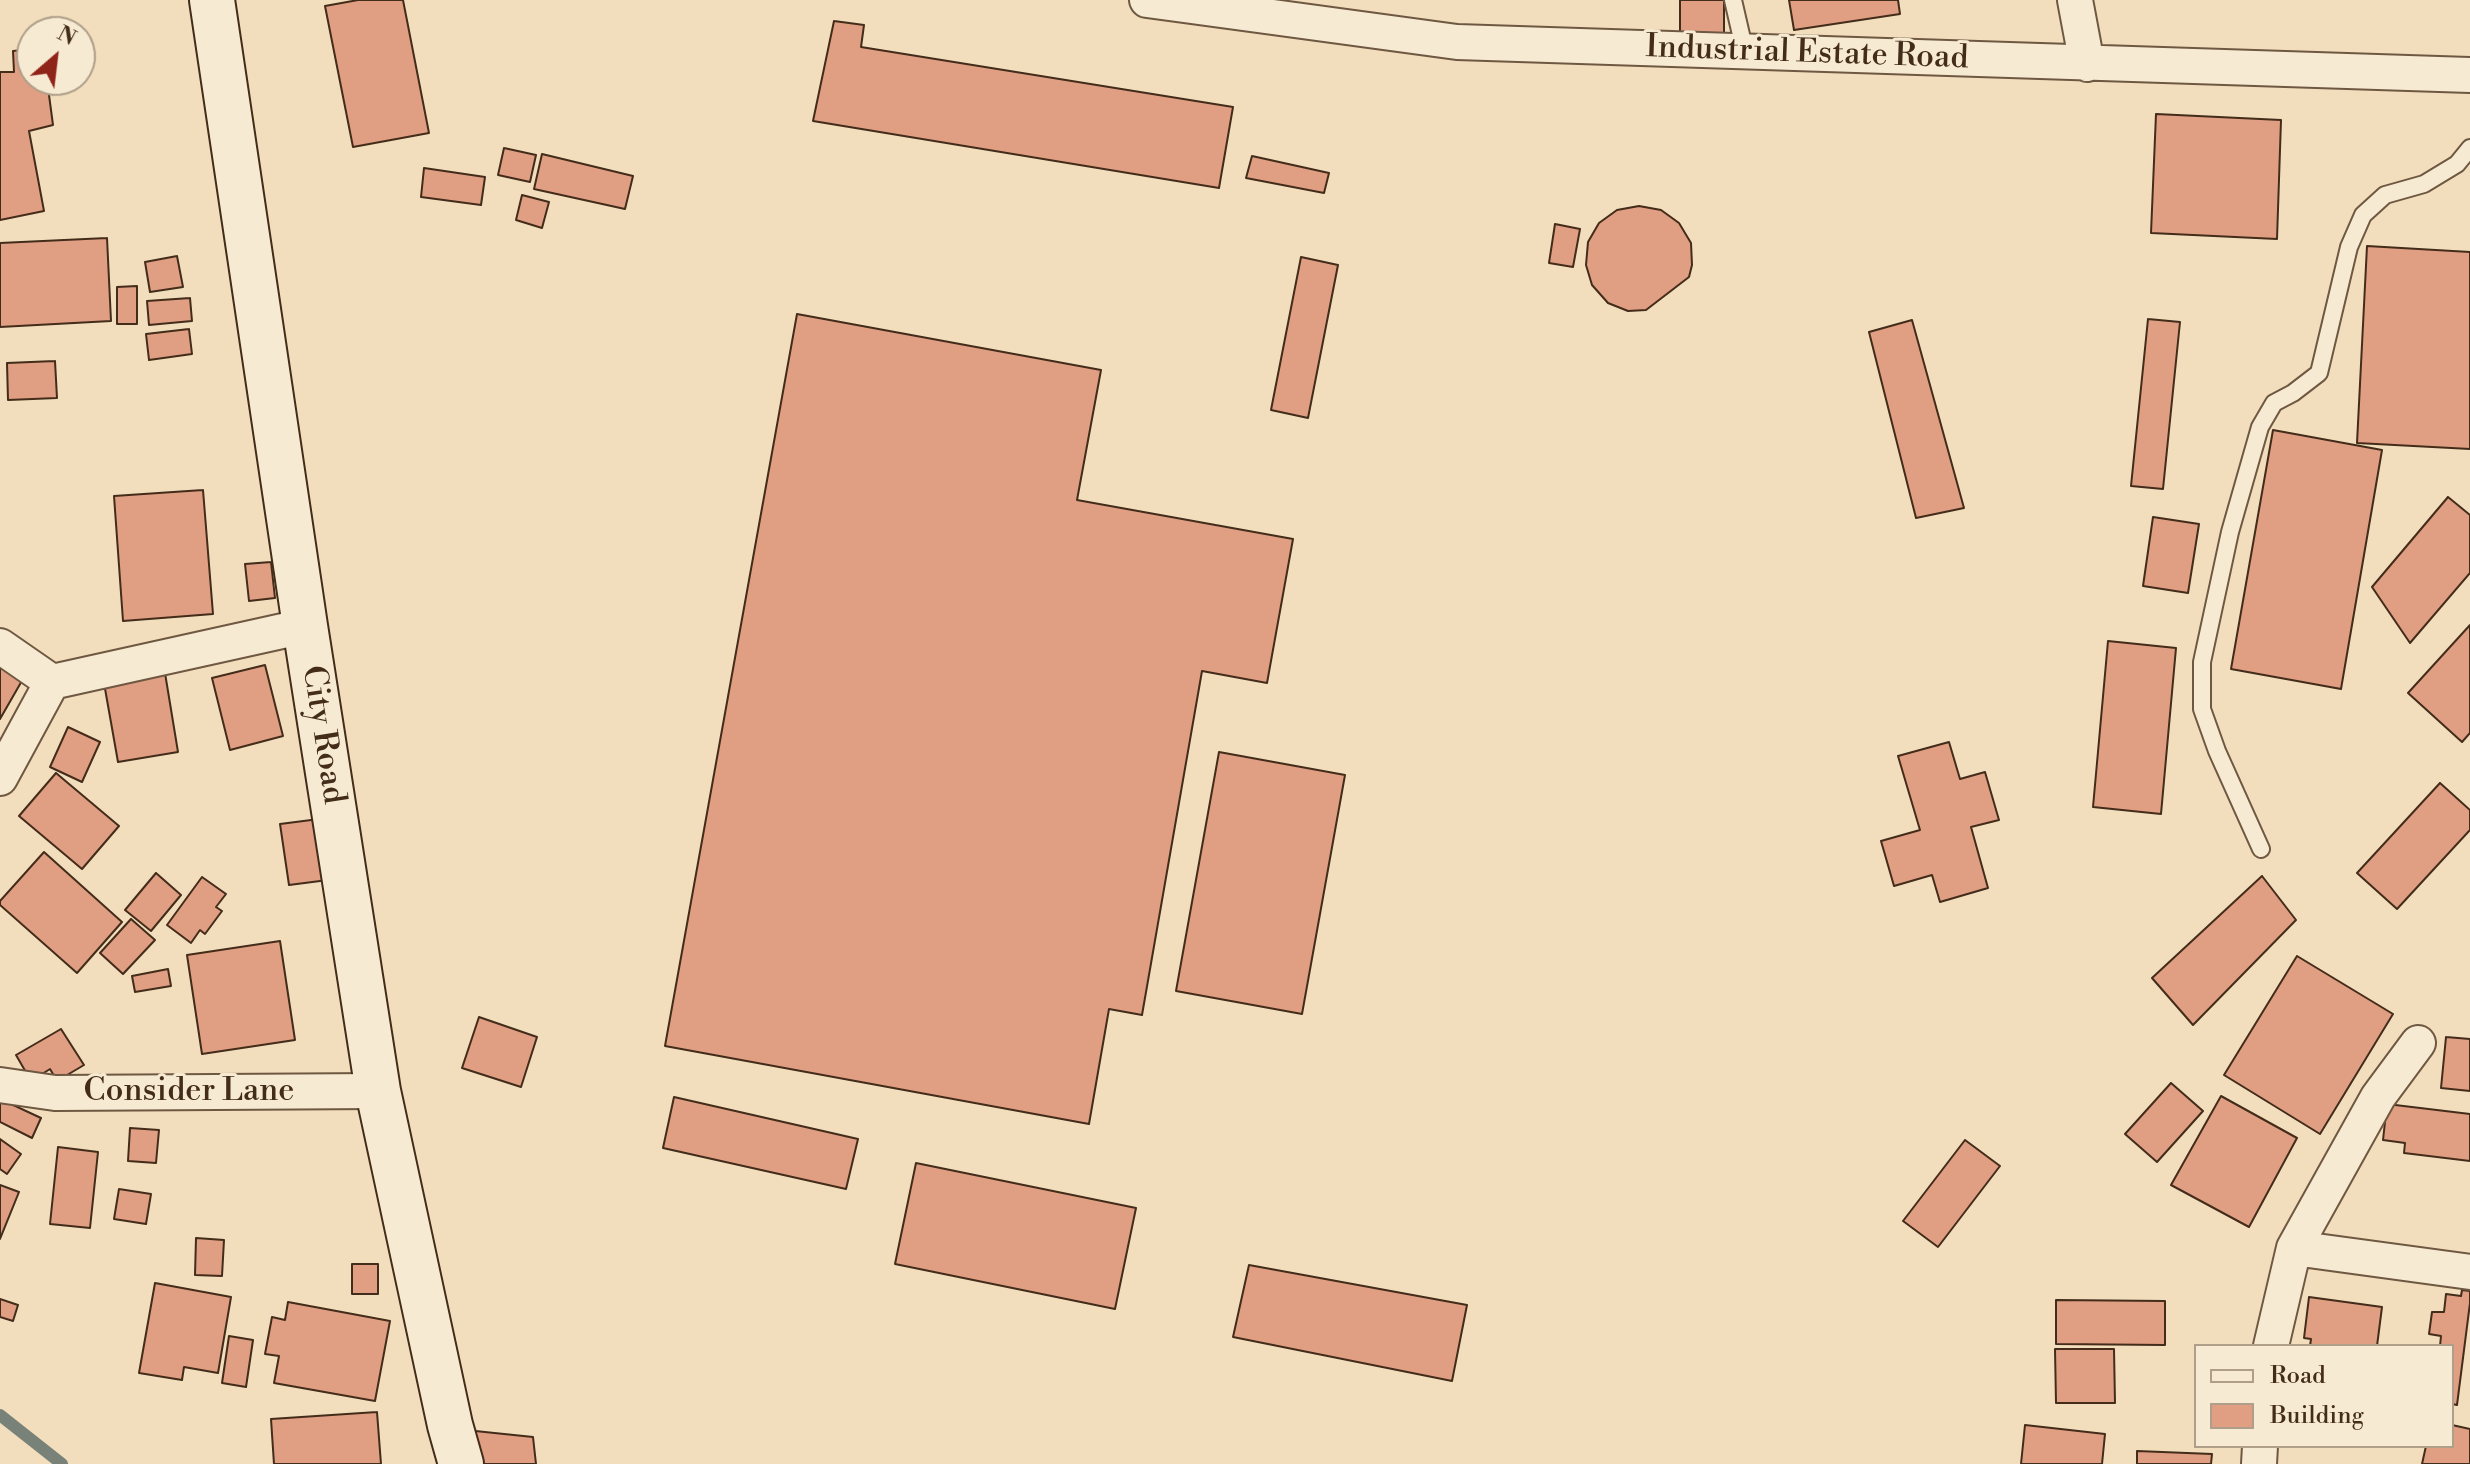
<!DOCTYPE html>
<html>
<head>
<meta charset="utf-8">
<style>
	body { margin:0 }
	#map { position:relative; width:2470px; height:1464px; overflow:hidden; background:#f2debc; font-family:"Libre Bodoni",serif }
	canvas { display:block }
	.legend { position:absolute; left:2194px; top:1344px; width:260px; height:104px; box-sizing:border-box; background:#f7ead3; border:2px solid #af9e89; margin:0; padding:10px 14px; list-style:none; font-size:24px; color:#432c1a }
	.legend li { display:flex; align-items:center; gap:16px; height:40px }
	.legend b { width:40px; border:2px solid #af9e89 }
	.north { position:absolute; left:16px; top:16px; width:80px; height:80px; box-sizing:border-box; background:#f7ead3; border:2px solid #af9e89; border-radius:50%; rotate:28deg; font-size:22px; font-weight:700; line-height:32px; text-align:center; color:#432c1a }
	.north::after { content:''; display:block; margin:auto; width:28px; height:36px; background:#8f2418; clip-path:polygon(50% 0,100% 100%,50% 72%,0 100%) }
</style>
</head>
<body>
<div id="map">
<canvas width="2470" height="1464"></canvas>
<ul class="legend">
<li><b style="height:10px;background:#f7ead3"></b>Road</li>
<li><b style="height:22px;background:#e09e83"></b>Building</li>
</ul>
<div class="north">N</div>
</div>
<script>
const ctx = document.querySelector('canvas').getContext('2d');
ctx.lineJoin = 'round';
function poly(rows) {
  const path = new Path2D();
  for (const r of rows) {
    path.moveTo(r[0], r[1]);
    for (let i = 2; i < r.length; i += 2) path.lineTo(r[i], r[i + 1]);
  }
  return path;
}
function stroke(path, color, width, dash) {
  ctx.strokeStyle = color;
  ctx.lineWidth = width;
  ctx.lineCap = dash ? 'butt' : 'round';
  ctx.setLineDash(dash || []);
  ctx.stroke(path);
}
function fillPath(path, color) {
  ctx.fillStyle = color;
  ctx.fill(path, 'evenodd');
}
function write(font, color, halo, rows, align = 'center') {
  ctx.font = font + ' "Libre Bodoni",serif';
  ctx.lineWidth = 6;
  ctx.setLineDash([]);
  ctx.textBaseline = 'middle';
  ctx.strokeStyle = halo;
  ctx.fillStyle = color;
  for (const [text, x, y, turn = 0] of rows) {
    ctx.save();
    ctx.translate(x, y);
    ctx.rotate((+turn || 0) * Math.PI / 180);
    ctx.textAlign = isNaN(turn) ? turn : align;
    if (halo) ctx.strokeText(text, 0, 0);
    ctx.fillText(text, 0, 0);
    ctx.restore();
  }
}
stroke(poly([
	[0,1415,62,1464]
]), '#798279', 12);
const building = poly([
	[358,0,403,0,429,133,353,147,325,6,358,0],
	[1680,0,1724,0,1724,38,1680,38,1680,0],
	[1789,0,1898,0,1900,14,1794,30,1789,0],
	[834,21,864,25,861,47,1233,107,1219,188,813,121,834,21],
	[32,49,32,80,47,80,53,125,29,131,44,211,0,220,0,72,14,72,13,51,32,49],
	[2156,114,2281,120,2277,239,2151,233,2156,114],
	[504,148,536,155,530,182,498,175,504,148],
	[542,154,633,176,625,209,534,189,542,154],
	[1252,156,1329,173,1324,193,1246,178,1252,156],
	[424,168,485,177,481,205,421,197,424,168],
	[522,195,549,202,542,228,516,220,522,195],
	[1639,206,1661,210,1679,223,1691,243,1692,265,1689,277,1646,310,1628,311,1608,303,1592,285,1586,265,1588,242,1599,223,1617,210,1639,206],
	[1555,224,1580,229,1573,267,1549,263,1555,224],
	[107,238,111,321,0,327,0,243,107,238],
	[2367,246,2470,252,2470,449,2357,443,2367,246],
	[177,256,183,287,150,292,145,262,177,256],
	[1301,257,1338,265,1308,418,1271,410,1301,257],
	[137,286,137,324,117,324,117,287,137,286],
	[190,298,192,321,149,325,147,301,190,298],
	[797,314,1101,370,1077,500,1293,539,1267,683,1202,671,1142,1015,1109,1009,1089,1124,665,1046,797,314],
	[2148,319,2180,322,2163,489,2131,486,2148,319],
	[1912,320,1964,508,1916,518,1869,332,1912,320],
	[189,329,192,354,149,360,146,334,189,329],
	[55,361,57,398,8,400,7,363,55,361],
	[2273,430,2382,450,2341,689,2231,669,2273,430],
	[203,490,213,614,123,621,114,496,203,490],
	[2448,497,2470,515,2470,573,2410,643,2372,587,2448,497],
	[2153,517,2199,524,2188,593,2143,586,2153,517],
	[271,562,275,598,249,601,245,564,271,562],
	[2470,625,2470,733,2462,742,2408,693,2470,625],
	[2108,641,2176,648,2161,814,2093,807,2108,641],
	[0,647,31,665,0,719,0,647],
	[265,665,283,736,230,750,212,678,265,665],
	[165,673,178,752,118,762,104,683,165,673],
	[68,727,100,742,82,782,50,767,68,727],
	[1949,742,1960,779,1985,772,1999,820,1971,827,1988,888,1940,902,1932,875,1894,886,1881,841,1920,830,1898,756,1949,742],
	[1219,752,1345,775,1302,1014,1176,991,1219,752],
	[56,773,119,826,82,869,19,816,56,773],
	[2440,783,2470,810,2470,830,2397,909,2357,873,2440,783],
	[319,819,328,880,289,885,280,824,319,819],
	[44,852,122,922,77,973,0,905,0,901,44,852],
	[156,873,181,895,151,931,125,910,156,873],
	[2262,876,2296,920,2193,1025,2152,978,2262,876],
	[202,877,226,894,216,907,222,911,205,934,200,930,191,943,167,925,202,877],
	[131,919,155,940,123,974,100,953,131,919],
	[280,941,295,1040,202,1054,187,955,280,941],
	[2297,956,2393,1014,2320,1134,2224,1075,2297,956],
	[168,969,171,986,135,992,132,976,168,969],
	[479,1017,537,1037,521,1087,462,1068,479,1017],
	[61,1029,84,1065,57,1081,50,1069,31,1081,16,1055,61,1029],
	[2446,1037,2470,1039,2470,1091,2441,1088,2446,1037],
	[2171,1083,2203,1111,2157,1162,2125,1134,2171,1083],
	[2221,1096,2297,1138,2249,1227,2171,1185,2221,1096],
	[674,1097,858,1139,846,1189,663,1148,674,1097],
	[0,1099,41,1118,32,1138,0,1122,0,1099],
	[2387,1104,2470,1114,2470,1161,2404,1153,2405,1143,2383,1140,2387,1104],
	[130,1128,159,1130,156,1163,128,1161,130,1128],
	[0,1139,21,1154,7,1174,0,1169,0,1139],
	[1965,1140,2000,1166,1938,1247,1903,1221,1965,1140],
	[58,1147,98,1152,90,1228,50,1224,58,1147],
	[916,1163,1136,1208,1115,1309,895,1264,916,1163],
	[0,1185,19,1192,0,1239,0,1185],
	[119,1189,151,1194,146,1224,114,1219,119,1189],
	[196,1238,224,1240,222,1276,195,1275,196,1238],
	[352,1264,378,1264,378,1294,352,1294,352,1264],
	[1249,1265,1467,1305,1452,1381,1233,1337,1249,1265],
	[155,1283,231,1297,218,1373,184,1367,182,1380,139,1373,155,1283],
	[2462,1290,2470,1291,2470,1303,2457,1405,2452,1404,2452,1346,2440,1346,2441,1336,2429,1334,2432,1312,2444,1312,2446,1294,2461,1296,2462,1290],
	[2309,1297,2382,1307,2377,1346,2310,1346,2311,1339,2304,1338,2309,1297],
	[0,1299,18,1305,13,1321,0,1317,0,1299],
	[2056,1300,2165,1301,2165,1345,2056,1344,2056,1300],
	[288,1302,390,1321,375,1401,274,1383,279,1356,265,1354,272,1317,285,1320,288,1302],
	[229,1336,253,1340,246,1387,222,1383,229,1336],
	[2055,1349,2114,1349,2115,1403,2056,1403,2055,1349],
	[377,1412,381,1464,274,1464,271,1419,377,1412],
	[2025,1425,2105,1434,2102,1464,2021,1464,2025,1425],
	[2452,1425,2470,1429,2470,1464,2422,1464,2426,1446,2452,1446,2452,1425],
	[456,1429,533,1437,536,1464,453,1464,456,1429],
	[2137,1451,2212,1454,2211,1464,2137,1464,2137,1451]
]);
fillPath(building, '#e09e83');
stroke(building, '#432c1a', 2);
const service = poly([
	[1733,0,1745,52],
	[2261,849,2217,751,2202,709,2202,662,2230,532,2260,427,2274,403,2293,393,2319,373,2349,247,2363,215,2385,195,2424,184,2457,164,2470,148]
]);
const minor = poly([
	[1147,0,1457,42,2470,75],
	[2075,0,2087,64],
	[0,646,52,682,305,626],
	[0,778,52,682],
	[0,1085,55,1093,378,1091],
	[2294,1248,2470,1272],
	[2271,1346,2294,1248,2378,1097,2418,1043],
	[2259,1464,2260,1446]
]);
const secondary = poly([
	[212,0,305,626,378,1091,450,1425,461,1464]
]);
stroke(service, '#6f5842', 20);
stroke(minor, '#6f5842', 38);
stroke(secondary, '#432c1a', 48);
stroke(service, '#f7ead3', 16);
stroke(minor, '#f7ead3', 34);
stroke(secondary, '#f7ead3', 44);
write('32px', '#432c1a', '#f7ead3', [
	["Industrial Estate Road",1807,54,2],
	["City Road",322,735,81],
	["Consider Lane",189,1092]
]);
</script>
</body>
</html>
